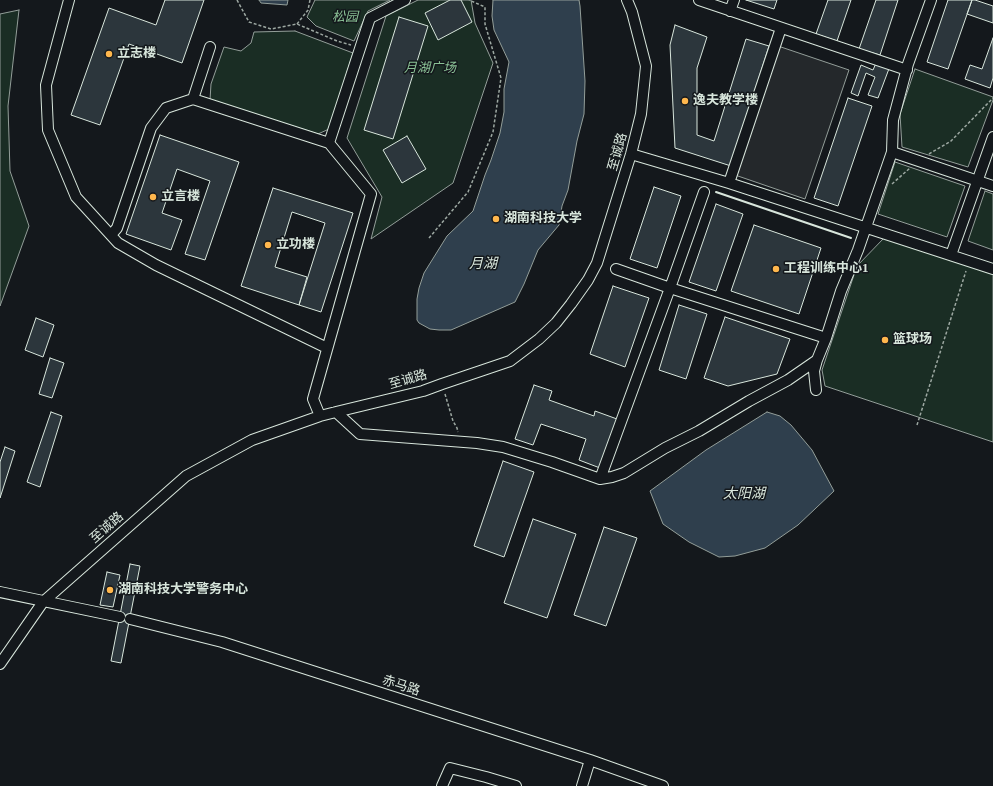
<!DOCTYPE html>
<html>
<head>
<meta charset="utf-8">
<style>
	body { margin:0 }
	canvas { display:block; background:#14181c }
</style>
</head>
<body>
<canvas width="993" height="786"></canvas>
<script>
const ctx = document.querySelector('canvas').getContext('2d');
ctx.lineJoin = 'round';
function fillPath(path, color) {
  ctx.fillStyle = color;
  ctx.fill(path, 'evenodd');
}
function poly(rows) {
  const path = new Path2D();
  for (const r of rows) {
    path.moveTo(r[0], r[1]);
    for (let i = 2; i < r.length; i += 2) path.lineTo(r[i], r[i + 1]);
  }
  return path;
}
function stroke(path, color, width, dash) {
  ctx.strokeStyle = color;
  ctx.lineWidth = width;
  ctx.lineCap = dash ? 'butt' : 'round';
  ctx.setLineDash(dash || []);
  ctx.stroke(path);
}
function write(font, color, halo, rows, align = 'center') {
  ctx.font = font + ' "Times New Roman","Noto Sans SC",serif';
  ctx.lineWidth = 3;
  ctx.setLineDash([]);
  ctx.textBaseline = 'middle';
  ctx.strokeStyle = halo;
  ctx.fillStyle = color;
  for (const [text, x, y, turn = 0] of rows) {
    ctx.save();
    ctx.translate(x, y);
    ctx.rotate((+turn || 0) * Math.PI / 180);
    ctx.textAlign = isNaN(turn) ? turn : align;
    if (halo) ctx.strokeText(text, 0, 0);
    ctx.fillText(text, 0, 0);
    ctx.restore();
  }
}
const green = poly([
	[315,0,390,0,368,11,354,41,316,26,307,17,315,0],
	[418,0,471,0,475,23,493,63,453,183,371,239,382,197,347,138,386,16,418,0],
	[19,10,8,106,10,171,29,226,0,306,0,14,19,10],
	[295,31,353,53,329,129,318,134,210,100,211,84,224,47,241,51,251,43,254,32,295,31],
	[915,69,993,97,993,100,968,167,902,147,900,114,915,69],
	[895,162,965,186,947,237,878,214,895,162],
	[985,191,993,194,993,250,968,241,985,191],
	[884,238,993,274,993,442,825,386,822,370,857,266,884,238]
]);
fillPath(green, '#1a2d24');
stroke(green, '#939e99', 1);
const parking = poly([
	[778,46,849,70,805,199,735,175,778,46]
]);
fillPath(parking, '#24282b');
stroke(parking, '#939e99', 1);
const water = poly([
	[259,0,288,0,287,5,261,3,259,0],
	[493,0,579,0,580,6,585,81,584,114,577,141,568,190,562,206,559,225,538,250,524,284,515,302,451,330,439,330,430,329,419,323,417,320,417,299,419,288,424,273,447,236,473,211,485,175,491,160,500,133,504,112,504,89,509,62,494,30,492,16,493,0],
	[767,412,780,416,791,425,812,450,834,491,798,525,765,548,735,556,719,557,689,542,663,524,650,491,706,450,767,412]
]);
fillPath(water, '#2f3f4d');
stroke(water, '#939e99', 1);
const building = poly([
	[165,0,204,0,182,63,129,44,100,125,71,115,109,8,156,25,165,0],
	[450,0,461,0,472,22,438,40,425,13,450,0],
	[746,0,777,0,774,9,746,0],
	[828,0,851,0,837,41,816,34,828,0],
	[876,0,898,0,880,55,859,49,876,0],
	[948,0,972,0,948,69,927,62,948,0],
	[972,0,975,0,993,6,993,23,967,14,972,0],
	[399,17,428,26,393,139,364,130,399,17],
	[675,25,707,37,697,68,697,135,714,141,746,39,769,46,731,166,675,148,670,45,675,25],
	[993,38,993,78,990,88,965,79,970,65,982,69,993,38],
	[877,61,890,66,878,98,868,95,875,77,866,73,858,96,851,93,861,65,873,70,877,61],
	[848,98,872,106,838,206,814,198,848,98],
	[160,135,239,162,205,260,185,254,210,181,177,169,162,213,182,220,171,250,126,234,160,135],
	[407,136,426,169,402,183,383,150,407,136],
	[654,187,681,196,657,268,630,259,654,187],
	[273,188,353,213,321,312,299,305,325,223,292,212,275,267,307,277,299,305,241,286,273,188],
	[716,204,743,214,716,291,689,282,716,204],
	[754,225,821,248,799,314,731,291,754,225],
	[613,286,649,298,625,367,590,354,613,286],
	[679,305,707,314,686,379,659,370,679,305],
	[725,317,790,339,777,374,728,386,704,378,725,317],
	[36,318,54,325,43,357,25,350,36,318],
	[50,358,64,363,52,398,39,394,50,358],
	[534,385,552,391,549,400,594,416,595,411,617,419,600,468,579,460,586,439,541,424,533,445,515,439,534,385],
	[51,412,62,416,40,487,27,482,51,412],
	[5,447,15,451,0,498,0,462,5,447],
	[503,461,534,472,504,557,474,546,503,461],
	[533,519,576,534,547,618,504,603,533,519],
	[604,527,637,538,606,626,574,615,604,527],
	[130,564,140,566,121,663,111,661,130,564],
	[107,572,120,575,113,607,100,605,107,572]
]);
fillPath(building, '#2c363c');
stroke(building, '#d8e6dc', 1);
const minor = poly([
	[69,0,46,85,48,130,76,197,118,243,156,265,327,348],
	[699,0,907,70],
	[730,11,734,0],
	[193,99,210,47],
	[892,152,893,120,908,64,931,0],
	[631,154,729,183,993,269],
	[729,183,781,28],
	[111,235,117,228,151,128,166,108,193,99,329,143],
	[951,255,993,137],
	[616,269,670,288,826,338],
	[816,390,814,371,817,360],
	[336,412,360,434,477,443,503,447,552,462,600,479,612,477,624,473,665,448,699,431,749,401,788,380,817,360,826,338,841,291,858,250,892,152,993,186],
	[320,416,313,399,371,194,329,143,370,18,405,0],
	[600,479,670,288,704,192],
	[0,592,120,617],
	[130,619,222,642,590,760,663,786],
	[0,664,43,602,186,476,252,440,320,416,336,412,423,391,442,384,510,361,539,339,556,323,571,304,588,280,597,263,631,154,641,114,646,66,632,12,627,0],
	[442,786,450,768,486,777,516,786],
	[582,786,590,760]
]);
stroke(minor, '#d8e6dc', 12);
stroke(poly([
	[237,0,249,22,271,29,297,24,337,41,351,45],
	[297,24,308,10,310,0],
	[929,154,951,141,993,98],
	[892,184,910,168],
	[429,238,468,192,493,132,501,78,485,24,485,7,469,0],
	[445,394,453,421,457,428,458,432],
	[917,425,966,271]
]), '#9da8a2', 1.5, [3, 2]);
stroke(minor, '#14181c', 10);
stroke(poly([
	[716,192,851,238]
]), '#d8e6dc', 2);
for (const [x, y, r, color] of [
	[109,54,4,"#ffb74d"],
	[685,101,4,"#ffb74d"],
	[153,197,4,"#ffb74d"],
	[496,219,4,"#ffb74d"],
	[268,245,4,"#ffb74d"],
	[776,269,4,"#ffb74d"],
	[885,340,4,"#ffb74d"],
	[110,590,4,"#ffb74d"]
]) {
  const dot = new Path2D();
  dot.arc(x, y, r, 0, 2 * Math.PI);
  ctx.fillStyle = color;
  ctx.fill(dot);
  stroke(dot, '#14181c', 1.5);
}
write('italic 13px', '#8ac095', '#14181c', [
	["松园",345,18],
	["月湖广场",430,69]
]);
write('bold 13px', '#d8e6dc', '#14181c', [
	["立志楼",117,54],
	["逸夫教学楼",693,101],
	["立言楼",161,197],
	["湖南科技大学",504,219],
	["立功楼",276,245],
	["工程训练中心1",784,269],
	["篮球场",893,340],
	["湖南科技大学警务中心",118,590]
], 'left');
write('13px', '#d8e6dc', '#14181c', [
	["至诚路",618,152,-74],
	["至诚路",408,380,-16],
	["至诚路",107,528,-41],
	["赤马路",401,686,18]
]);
write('italic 14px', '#d8e6dc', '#14181c', [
	["月湖",483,264],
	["太阳湖",744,494]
]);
</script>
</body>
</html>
